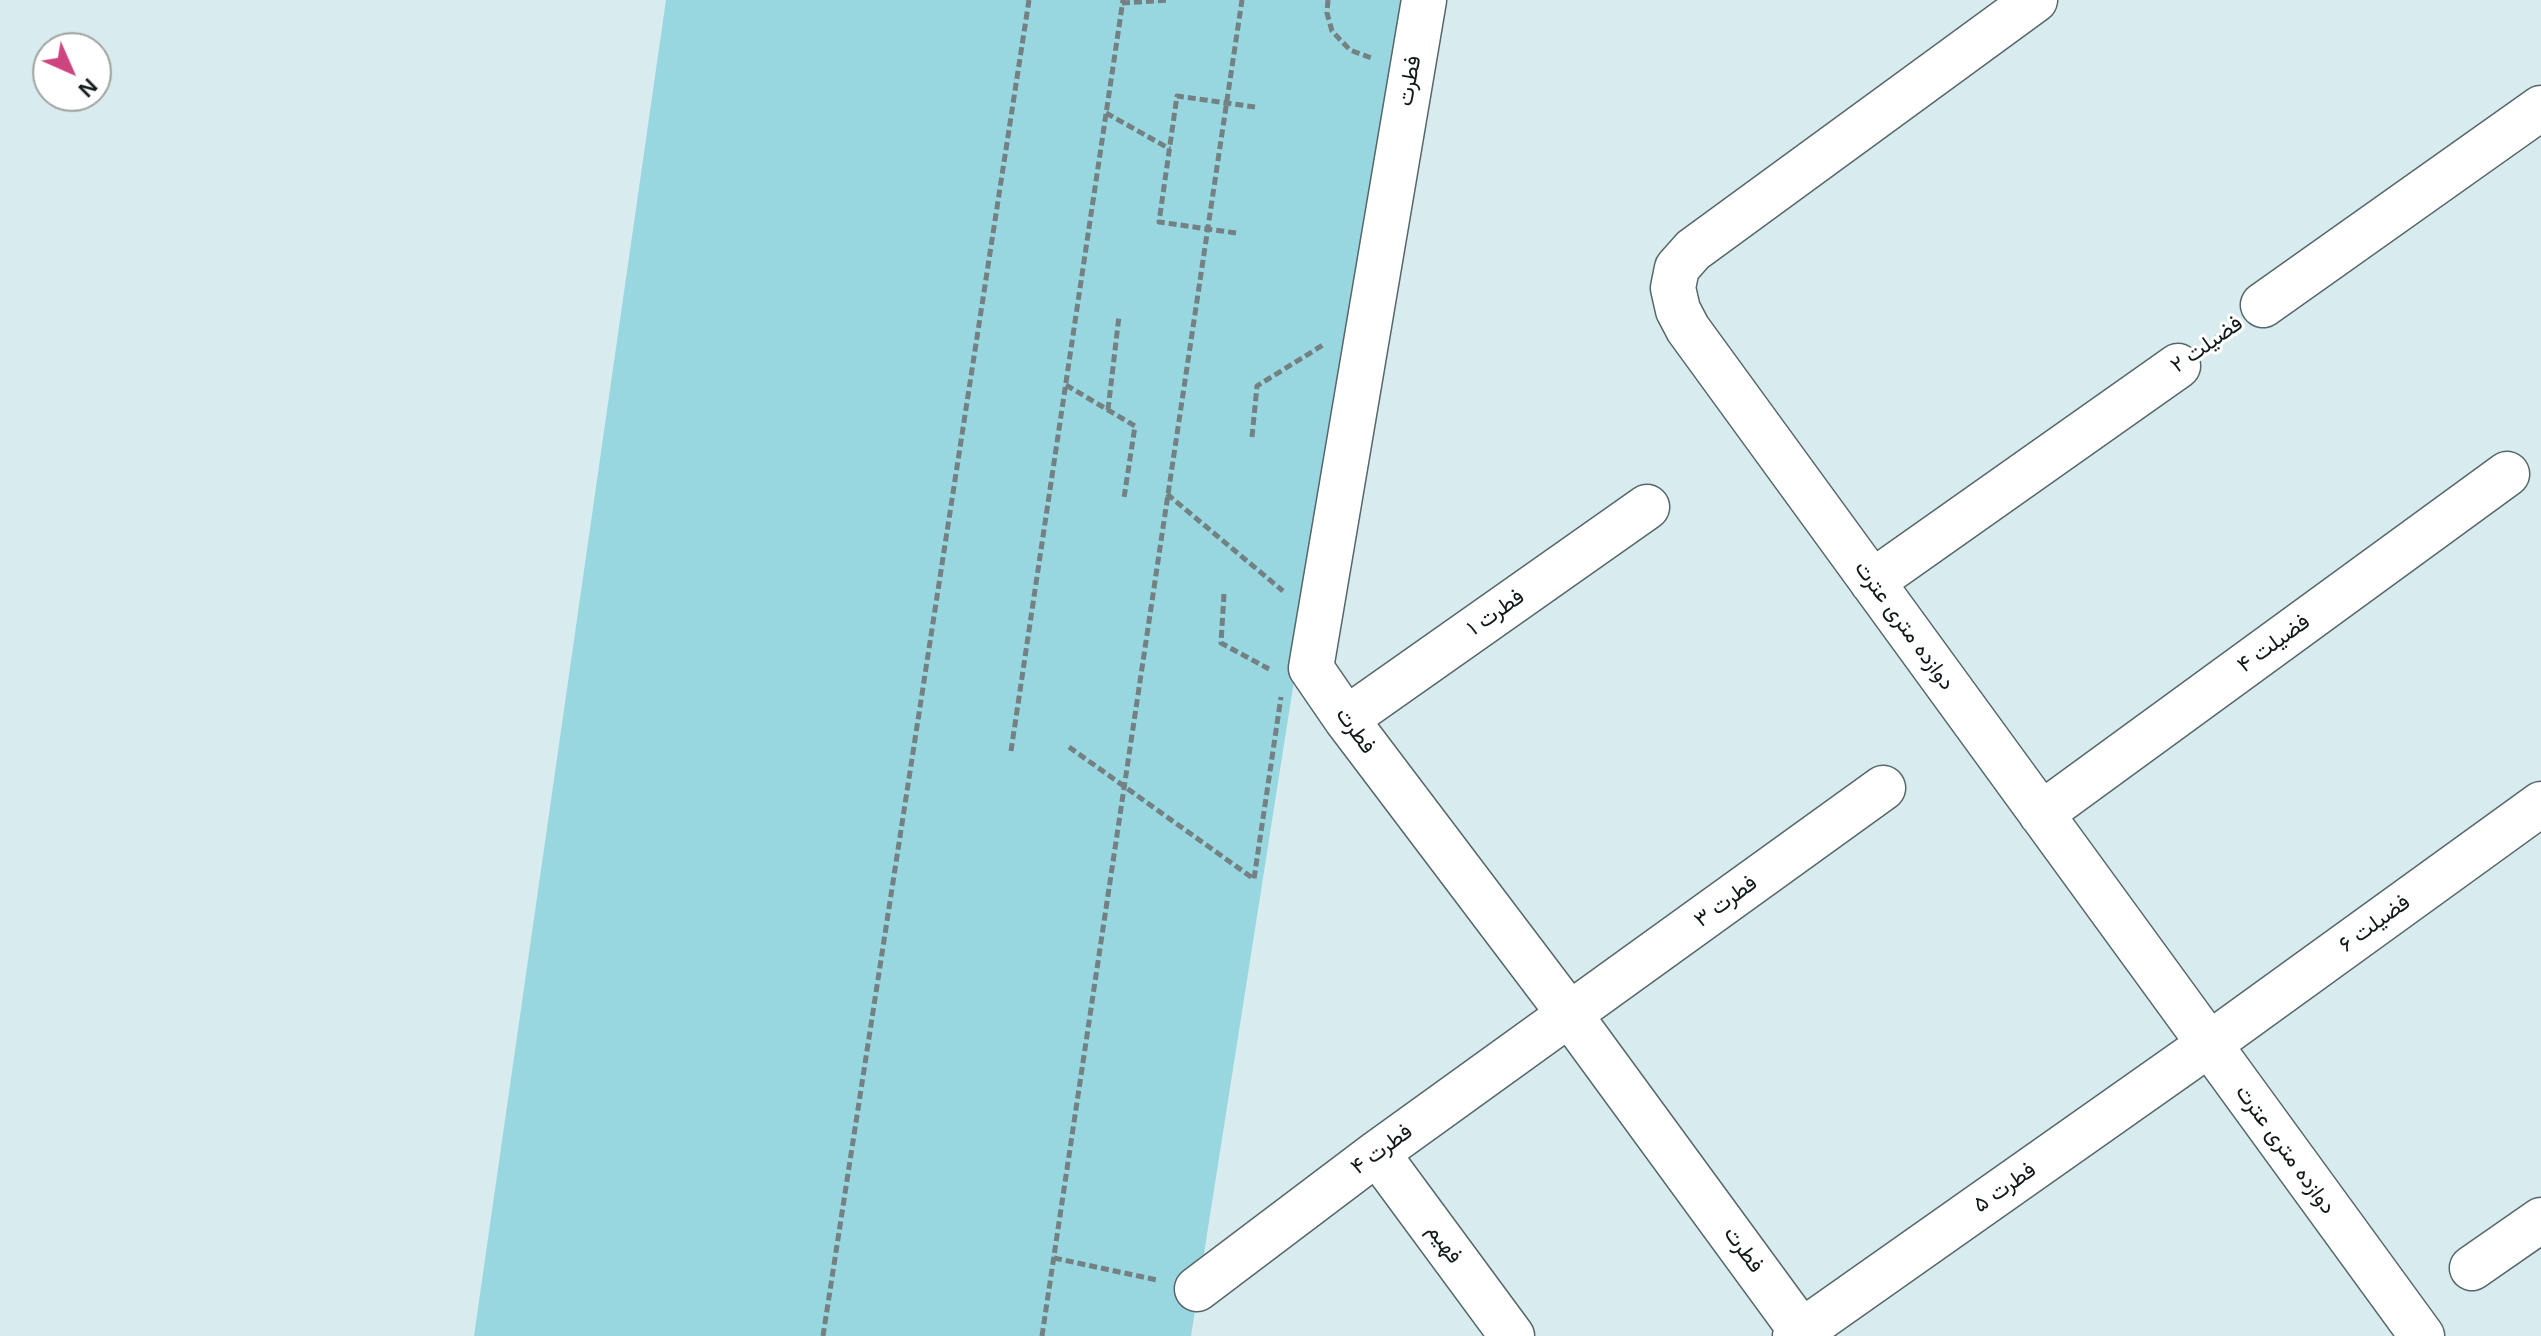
<!DOCTYPE html>
<html>
<head>
<meta charset="utf-8">
<style>
	body { margin:0 }
	#map { position:relative; width:2541px; height:1336px; overflow:hidden; background:#d8ebee; font-family:Helvetica,sans-serif }
	canvas { display:block }
	.north { position:absolute; left:32px; top:32px; width:80px; height:80px; box-sizing:border-box; background:#fff; border:2px solid #a0a3a3; border-radius:50%; rotate:135deg; font-size:22px; font-weight:700; line-height:32px; text-align:center; color:#12191a }
	.north::after { content:''; display:block; margin:auto; width:28px; height:36px; background:#cd447e; clip-path:polygon(50% 0,100% 100%,50% 72%,0 100%) }
</style>
</head>
<body>
<div id="map">
<canvas width="2541" height="1336"></canvas>
<div class="north">N</div>
</div>
<script>
const ctx = document.querySelector('canvas').getContext('2d');
ctx.lineJoin = 'round';
function fillPath(path, color) {
  ctx.fillStyle = color;
  ctx.fill(path, 'evenodd');
}
function poly(rows) {
  const path = new Path2D();
  for (const r of rows) {
    path.moveTo(r[0], r[1]);
    for (let i = 2; i < r.length; i += 2) path.lineTo(r[i], r[i + 1]);
  }
  return path;
}
function stroke(path, color, width, dash) {
  ctx.strokeStyle = color;
  ctx.lineWidth = width;
  ctx.lineCap = dash ? 'butt' : 'round';
  ctx.setLineDash(dash || []);
  ctx.stroke(path);
}
function write(font, color, halo, rows, align = 'center') {
  ctx.font = font + ' Helvetica,Vazirmatn,sans-serif';
  ctx.lineWidth = 6;
  ctx.setLineDash([]);
  ctx.textBaseline = 'middle';
  ctx.strokeStyle = halo;
  ctx.fillStyle = color;
  for (const [text, x, y, turn = 0] of rows) {
    ctx.save();
    ctx.translate(x, y);
    ctx.rotate((+turn || 0) * Math.PI / 180);
    ctx.textAlign = isNaN(turn) ? turn : align;
    if (halo) ctx.strokeText(text, 0, 0);
    ctx.fillText(text, 0, 0);
    ctx.restore();
  }
}
fillPath(poly([
	[666,0,1401,0,1191,1336,474,1336]
]), '#98d6e0');
const minor = poly([
	[1424,0,1311,668,1346,719,1570,1015,1805,1336],
	[2035,0,1693,250,1677,268,1673,288,1678,310,1688,329,2422,1336],
	[2263,305,2541,108],
	[1872,582,2178,366],
	[1346,719,1647,507],
	[2041,814,2507,474],
	[1377,1153,1512,1336],
	[2472,1268,2541,1220],
	[1197,1289,1377,1153,1883,788],
	[1795,1336,2208,1045,2541,804]
]);
stroke(minor, '#56676a', 47);
stroke(poly([
	[1328,0,1327,13,1332,31,1350,50,1374,59],
	[1122,3,1170,0],
	[1106,113,1170,149],
	[1236,233,1159,222,1177,96,1255,107],
	[2211,342,2229,329],
	[1066,385,1135,426,1124,498],
	[1108,410,1119,316],
	[1252,437,1257,386,1323,345],
	[1167,494,1283,591],
	[1224,594,1221,643,1269,669],
	[1069,747,1254,879,1281,697],
	[1011,751,1123,0],
	[1054,1258,1157,1280],
	[823,1336,1029,0],
	[1042,1336,1242,0]
]), '#748183', 5, [8, 4]);
stroke(minor, '#fff', 44);
write('22px', '#12191a', '#fff', [
	["فطرت",1410,81,-80],
	["فضیلت ۲",2207,345,-35],
	["فطرت ۱",1496,613,-35],
	["دوازده متری عترت",1904,626,54],
	["فضیلت ۴",2274,644,-36],
	["فطرت",1355,731,54],
	["فطرت ۳",1726,902,-36],
	["فضیلت ۶",2375,924,-36],
	["فطرت ۴",1382,1150,-36],
	["دوازده متری عترت",2285,1150,54],
	["فطرت ۵",2005,1188,-35],
	["فهیم",1444,1244,54],
	["فطرت",1743,1250,54]
]);
</script>
</body>
</html>
